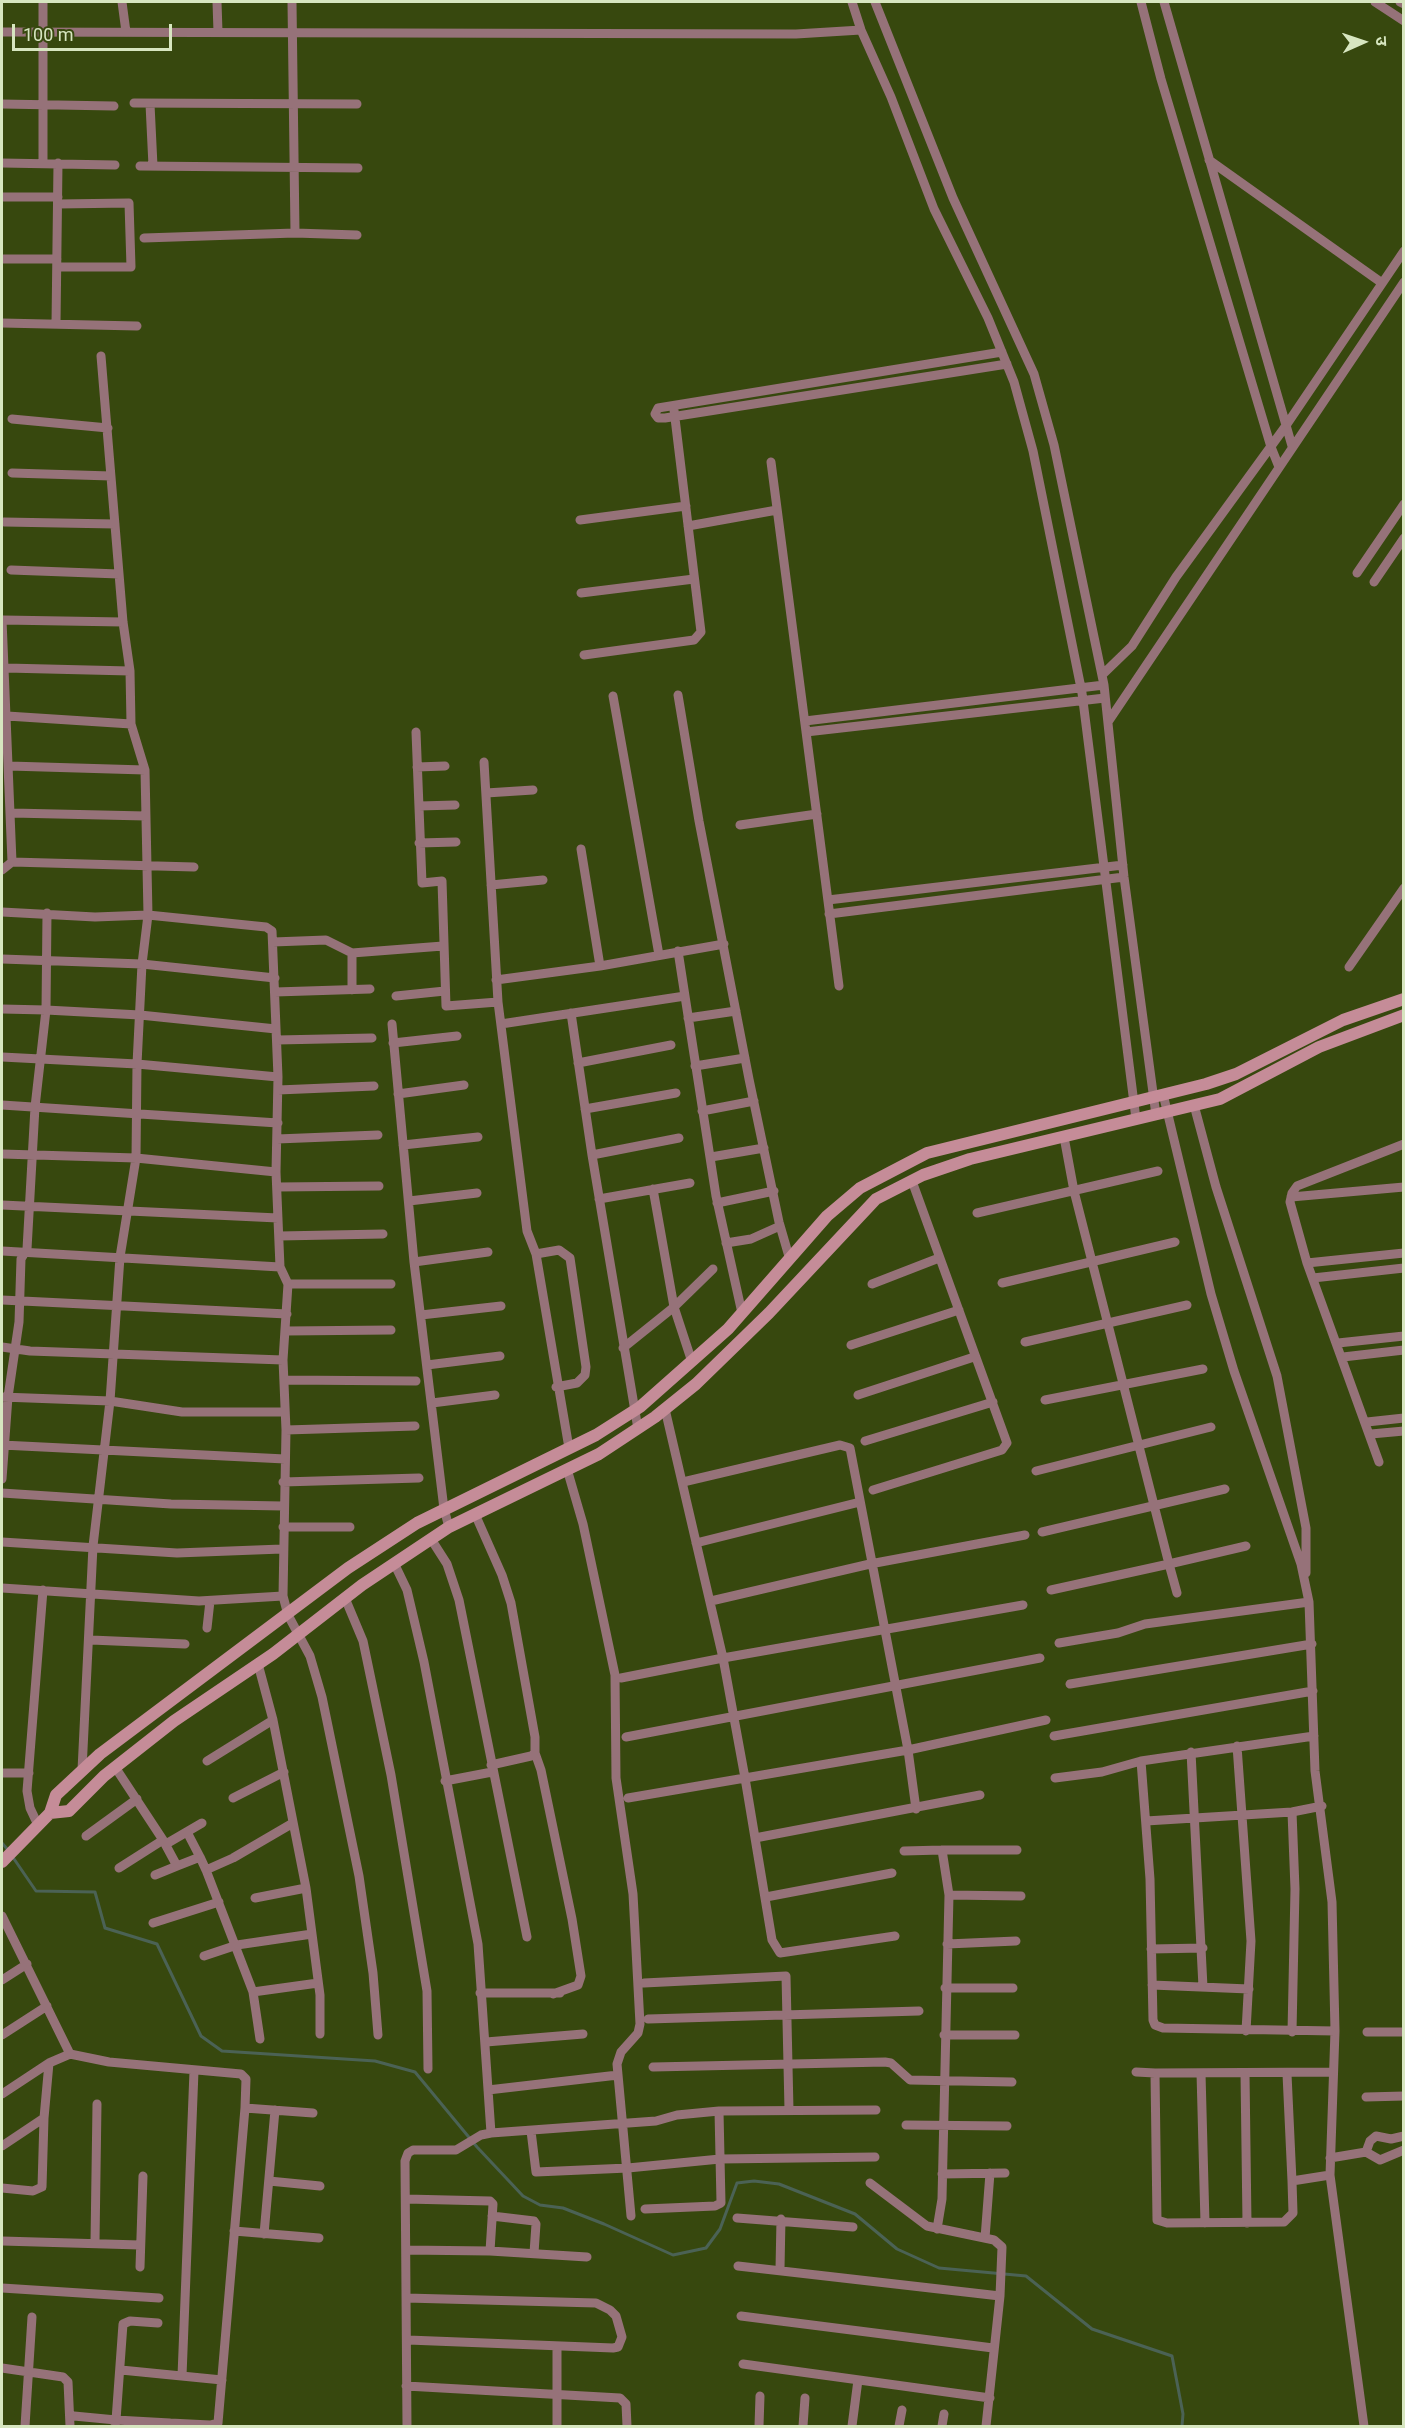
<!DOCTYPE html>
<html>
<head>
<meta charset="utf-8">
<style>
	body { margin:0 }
	#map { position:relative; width:1405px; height:2428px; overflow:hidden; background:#37480e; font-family:Roboto,"Noto Sans Devanagari",sans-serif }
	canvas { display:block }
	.frame { position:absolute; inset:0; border:3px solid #d7e6c0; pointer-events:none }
	.north { position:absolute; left:1333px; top:12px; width:60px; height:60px; -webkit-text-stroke:4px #37480e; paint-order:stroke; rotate:87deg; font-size:16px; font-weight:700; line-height:24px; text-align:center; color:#d7e6c0 }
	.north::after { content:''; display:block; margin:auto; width:21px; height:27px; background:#d7e6c0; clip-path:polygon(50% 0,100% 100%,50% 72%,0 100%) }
	.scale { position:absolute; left:12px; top:24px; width:160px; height:27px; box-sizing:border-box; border:3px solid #d7e6c0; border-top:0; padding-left:8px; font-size:18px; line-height:21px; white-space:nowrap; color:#d7e6c0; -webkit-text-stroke:4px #37480e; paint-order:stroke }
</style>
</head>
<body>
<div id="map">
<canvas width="1405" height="2428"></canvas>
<div class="frame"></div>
<div class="north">उ</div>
<div class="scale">100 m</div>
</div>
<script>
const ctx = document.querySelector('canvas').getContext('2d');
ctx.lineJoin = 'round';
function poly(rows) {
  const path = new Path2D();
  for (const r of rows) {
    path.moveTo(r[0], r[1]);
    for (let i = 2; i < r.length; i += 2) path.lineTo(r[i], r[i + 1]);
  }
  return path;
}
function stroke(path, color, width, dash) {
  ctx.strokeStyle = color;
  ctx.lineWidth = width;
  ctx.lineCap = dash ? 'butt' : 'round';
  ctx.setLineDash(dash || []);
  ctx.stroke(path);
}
stroke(poly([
	[2,1843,8,1850],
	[12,1856,36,1891,95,1892,105,1928,157,1944,201,2036,222,2051,375,2061,415,2072,477,2147,523,2196,540,2205,563,2208,604,2224,673,2255,706,2248,720,2229,737,2183,754,2181,779,2184,855,2214,897,2249,939,2268,1026,2276,1092,2329,1172,2356,1183,2414,1182,2426]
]), '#4b6255', 3);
stroke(poly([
	[122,2,126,32],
	[217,2,218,32],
	[292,2,295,233],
	[852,2,861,30,891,97,934,209,988,318,1014,382,1033,451,1082,693,1136,1119],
	[875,2,953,198,1034,374,1054,445,1104,685,1124,877,1156,1115],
	[1141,2,1161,79,1271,447,1279,467],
	[1164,2,1292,446],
	[1375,2,1404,21],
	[1400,2,1404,4],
	[2,32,796,34,861,30],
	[134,103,357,104],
	[2,104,114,106],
	[150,104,153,166],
	[1209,160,1382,283],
	[2,163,115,165],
	[43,163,43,2],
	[140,166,358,168],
	[2,197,58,197],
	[144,238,295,233,357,235],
	[2,259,57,259],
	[57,267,131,267,129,203,58,204],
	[2,323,137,326],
	[56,324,58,163],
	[1002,352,658,408,655,414,658,418,665,418,1007,364],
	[12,419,108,428],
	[771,462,839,986],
	[12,473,111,476],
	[580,520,686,506],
	[4,522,115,524],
	[688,526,777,510],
	[11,570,119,574],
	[1357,573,1404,504],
	[1374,582,1404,538],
	[581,593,694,579],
	[2,620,12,862,2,870],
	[3,620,123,622],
	[584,655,694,640,701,632,674,410],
	[6,668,130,671],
	[1102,675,1132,646,1176,577,1285,427,1404,251],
	[678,695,699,821,749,1079,779,1222,790,1260],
	[613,696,659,955],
	[7,716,131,724],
	[805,721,1104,685],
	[1108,722,1404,282],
	[416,732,422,883,442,881,446,1006,498,1002],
	[806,732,1105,698],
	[484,762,498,1002,527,1231,536,1254,569,1448],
	[9,766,145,770],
	[417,767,445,766],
	[486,793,533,790],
	[419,806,455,805],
	[12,813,146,816],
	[740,825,817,814],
	[419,843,456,842],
	[581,849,600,966],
	[12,862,194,867],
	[491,885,543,880],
	[828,900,1123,865],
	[2,912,95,917,148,915,266,927,272,931,278,1077,276,1172,280,1267,288,1284,283,1360,286,1430,283,1596,288,1615,310,1656,322,1697,359,1876,373,1973,378,2035],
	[829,914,1124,877],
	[273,942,326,940,352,953,443,946],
	[678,951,716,1196,742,1313],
	[352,953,352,990],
	[2,959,142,964,275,978],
	[1349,967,1404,888],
	[496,980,600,966,724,944],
	[275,992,370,989],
	[396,996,445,991],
	[2,1009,46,1010,47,913],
	[571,1013,592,1155,638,1429],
	[688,1018,736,1011],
	[392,1024,414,1262,444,1509,449,1527],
	[501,1024,685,996],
	[277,1040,372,1038],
	[393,1043,457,1036],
	[2,1057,137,1064,278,1077],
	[578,1063,671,1045],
	[695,1066,745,1058],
	[278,1090,374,1086],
	[398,1094,464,1085],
	[1163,1094,1211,1294,1234,1371,1301,1564,1309,1602,1315,1771,1332,1902,1335,2031,1330,2175,1364,2426],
	[2,1105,278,1123],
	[1194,1105,1216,1187,1277,1376,1306,1528,1306,1573],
	[585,1109,676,1093],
	[702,1111,754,1101],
	[1064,1137,1074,1191,1169,1564,1246,1546],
	[277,1139,378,1135],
	[403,1145,478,1137],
	[2,1154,136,1158,276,1172],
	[592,1155,679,1138],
	[711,1157,764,1148],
	[277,1187,379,1186],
	[653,1189,674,1307,692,1362],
	[1291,1197,1404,1187],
	[599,1199,690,1183],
	[409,1201,477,1193],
	[717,1203,774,1191],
	[2,1205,278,1218],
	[977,1213,1158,1171],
	[279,1236,383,1234],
	[726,1243,751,1239,780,1226],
	[2,1251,280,1267],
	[536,1254,559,1250,570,1258,586,1367,585,1375,577,1383,556,1387],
	[414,1262,488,1252],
	[1307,1263,1404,1253],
	[1313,1278,1404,1268],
	[1002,1283,1175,1242],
	[288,1284,391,1284],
	[872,1284,939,1258],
	[2,1300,287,1314],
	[421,1315,501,1306],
	[286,1331,391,1330],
	[1025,1342,1187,1305],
	[1338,1343,1404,1336],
	[851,1345,959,1310],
	[2,1347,30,1351,283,1360],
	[623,1348,674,1307,713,1269],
	[1343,1357,1404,1350],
	[427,1365,500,1356],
	[284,1380,416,1381],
	[858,1395,974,1357],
	[2,1397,110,1401,182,1412,284,1412],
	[1045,1400,1203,1369],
	[432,1403,495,1395],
	[665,1409,723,1658,1023,1605],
	[1367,1422,1404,1418],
	[286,1430,415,1426],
	[1371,1434,1404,1431],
	[865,1441,993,1402],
	[2,1445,285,1459],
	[1379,1462,1307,1263,1290,1202,1292,1193,1297,1186,1404,1144],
	[567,1469,583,1524,615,1675,616,1778,633,1894,640,2024,638,2033,621,2052,617,2064,631,2216],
	[1036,1471,1211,1427],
	[2,1479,8,1397,19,1322,21,1259,27,1249,35,1107,46,1010,140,1015,276,1029],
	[283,1482,419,1478],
	[683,1482,840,1445,850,1448,908,1750,916,1809],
	[873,1490,1002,1450,1007,1443,912,1181],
	[2,1493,171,1504,283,1506],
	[475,1514,502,1575,511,1603,535,1737,535,1753,531,1756,491,1765],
	[283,1527,350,1527],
	[1042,1532,1225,1489],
	[431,1539,447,1564,459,1600,527,1937],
	[2,1542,177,1553,282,1549],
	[696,1543,860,1502],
	[394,1563,407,1590,424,1662,478,1944,491,2133],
	[2,1588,199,1601,283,1596],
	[1051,1590,1169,1564,1177,1593],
	[345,1598,363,1641,391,1775,427,1991,428,2069],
	[711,1601,870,1564,1025,1535],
	[207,1628,210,1601],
	[91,1640,185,1644],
	[1059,1643,1118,1633,1145,1624,1309,1602],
	[258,1664,273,1720,306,1888,320,1995,320,2034],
	[621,1678,723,1658,745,1778,628,1798],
	[1070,1684,1312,1644],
	[1054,1736,1313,1691],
	[1314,1736,1141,1761,1150,1879,1153,2020,1155,2025,1163,2028,1335,2031],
	[626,1737,1040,1658],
	[1237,1746,1251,1941,1246,2031],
	[1191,1752,1203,1987],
	[535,1753,541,1770,572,1919,581,1976,578,1985,553,1994],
	[207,1761,273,1720],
	[115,1767,163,1840],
	[82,1770,93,1546,110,1401,120,1257,136,1158,137,1064,142,964,148,915,145,770,131,724,130,671,123,622,101,356],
	[2,1773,29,1773],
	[1055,1778,1102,1772,1141,1761],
	[445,1781,492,1772],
	[980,1795,755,1838,745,1778,908,1750,1046,1720],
	[233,1798,284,1772],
	[1292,1812,1295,1889,1292,2032],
	[1146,1821,1292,1812,1322,1806],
	[38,1825,30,1808,27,1791,43,1590],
	[187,1832,200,1857],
	[86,1836,137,1799],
	[755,1838,772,1940,780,1953,895,1936],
	[166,1844,202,1823],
	[904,1851,942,1850],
	[119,1868,163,1840,177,1866,200,1857,206,1870,233,1858,293,1823],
	[206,1870,253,1992,318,1983],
	[155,1875,177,1866],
	[949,1895,1021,1896],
	[766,1897,892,1873],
	[255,1898,306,1888],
	[2,1916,70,2054],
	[153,1923,219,1902],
	[947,1944,1016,1941],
	[1151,1949,1203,1948],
	[204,1956,237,1945,312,1934],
	[2,1980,27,1964],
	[644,1983,786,1976,789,2110],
	[1152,1985,1249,1989],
	[945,1988,1013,1988],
	[253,1992,260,2039],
	[480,1993,560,1993],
	[648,2019,919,2011],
	[1367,2032,1404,2032],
	[2,2035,47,2006],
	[944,2035,1015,2035],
	[486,2042,583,2034],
	[653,2067,885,2062,891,2063,910,2080,1012,2082],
	[1136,2072,1155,2073],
	[1201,2073,1205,2223],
	[1245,2073,1247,2223],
	[1287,2074,1292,2181],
	[488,2090,618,2075],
	[2,2094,49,2063],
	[1366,2097,1404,2096],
	[906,2125,1007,2126],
	[531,2131,536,2172,628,2168,720,2159,875,2157],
	[2,2146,44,2118,49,2063,70,2054,109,2062,241,2074,246,2079,245,2108],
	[1366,2152,1370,2141,1376,2136,1391,2139,1404,2136],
	[1366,2152,1380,2160,1404,2150],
	[1330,2158,1366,2152],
	[942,2174,1005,2173],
	[1330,2175,1292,2181,1293,2213,1284,2222,1167,2223,1157,2220,1155,2073,1332,2072],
	[269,2181,320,2186],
	[870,2183,927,2226,994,2240,1002,2247,1000,2296,986,2426],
	[2,2188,33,2191,42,2187,44,2118],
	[406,2199,490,2201,493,2204,490,2251],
	[645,2209,715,2206,721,2203,719,2111],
	[492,2216,534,2221,536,2224,534,2253],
	[737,2218,853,2227],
	[937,2229,942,2199,949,1895,942,1850,1017,1850],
	[234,2231,319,2238],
	[264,2234,275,2110],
	[985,2238,990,2173],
	[2,2241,140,2245],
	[95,2242,97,2104],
	[406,2250,490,2251,587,2257],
	[738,2266,1000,2296],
	[140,2267,143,2176],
	[780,2269,781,2219],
	[2,2288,159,2298],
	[406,2298,596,2303,610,2310,616,2316,622,2337,618,2347,613,2348,408,2340],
	[741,2316,993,2348],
	[557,2346,557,2426],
	[743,2364,990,2398],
	[2,2368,63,2377,68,2382,70,2426],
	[121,2370,222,2380],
	[182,2376,194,2071],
	[406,2386,620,2398,626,2404,627,2426],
	[74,2416,116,2420,123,2324,130,2321,158,2323],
	[25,2426,32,2317],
	[115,2426,116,2420,170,2423],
	[169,2426,170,2423,210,2425,218,2423,245,2108,313,2113],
	[407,2426,405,2161,408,2153,413,2150,456,2150,481,2135,491,2133,656,2121,677,2115,719,2111,876,2110],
	[759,2426,760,2396],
	[803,2426,805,2398],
	[852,2426,858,2380],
	[899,2426,902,2410],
	[942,2426,944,2414]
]), '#967279', 9);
stroke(poly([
	[50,1813,69,1811,104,1776,174,1721,273,1654,362,1585,449,1527,599,1454,655,1417,696,1384,769,1313,876,1199,923,1175,970,1159,1220,1099,1319,1047,1404,1015],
	[2,1862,50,1813,56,1795,100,1754,348,1568,417,1523,596,1435,640,1407,728,1329,827,1216,860,1188,927,1153,1206,1084,1236,1074,1343,1020,1404,999]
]), '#c58c98', 12);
</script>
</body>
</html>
